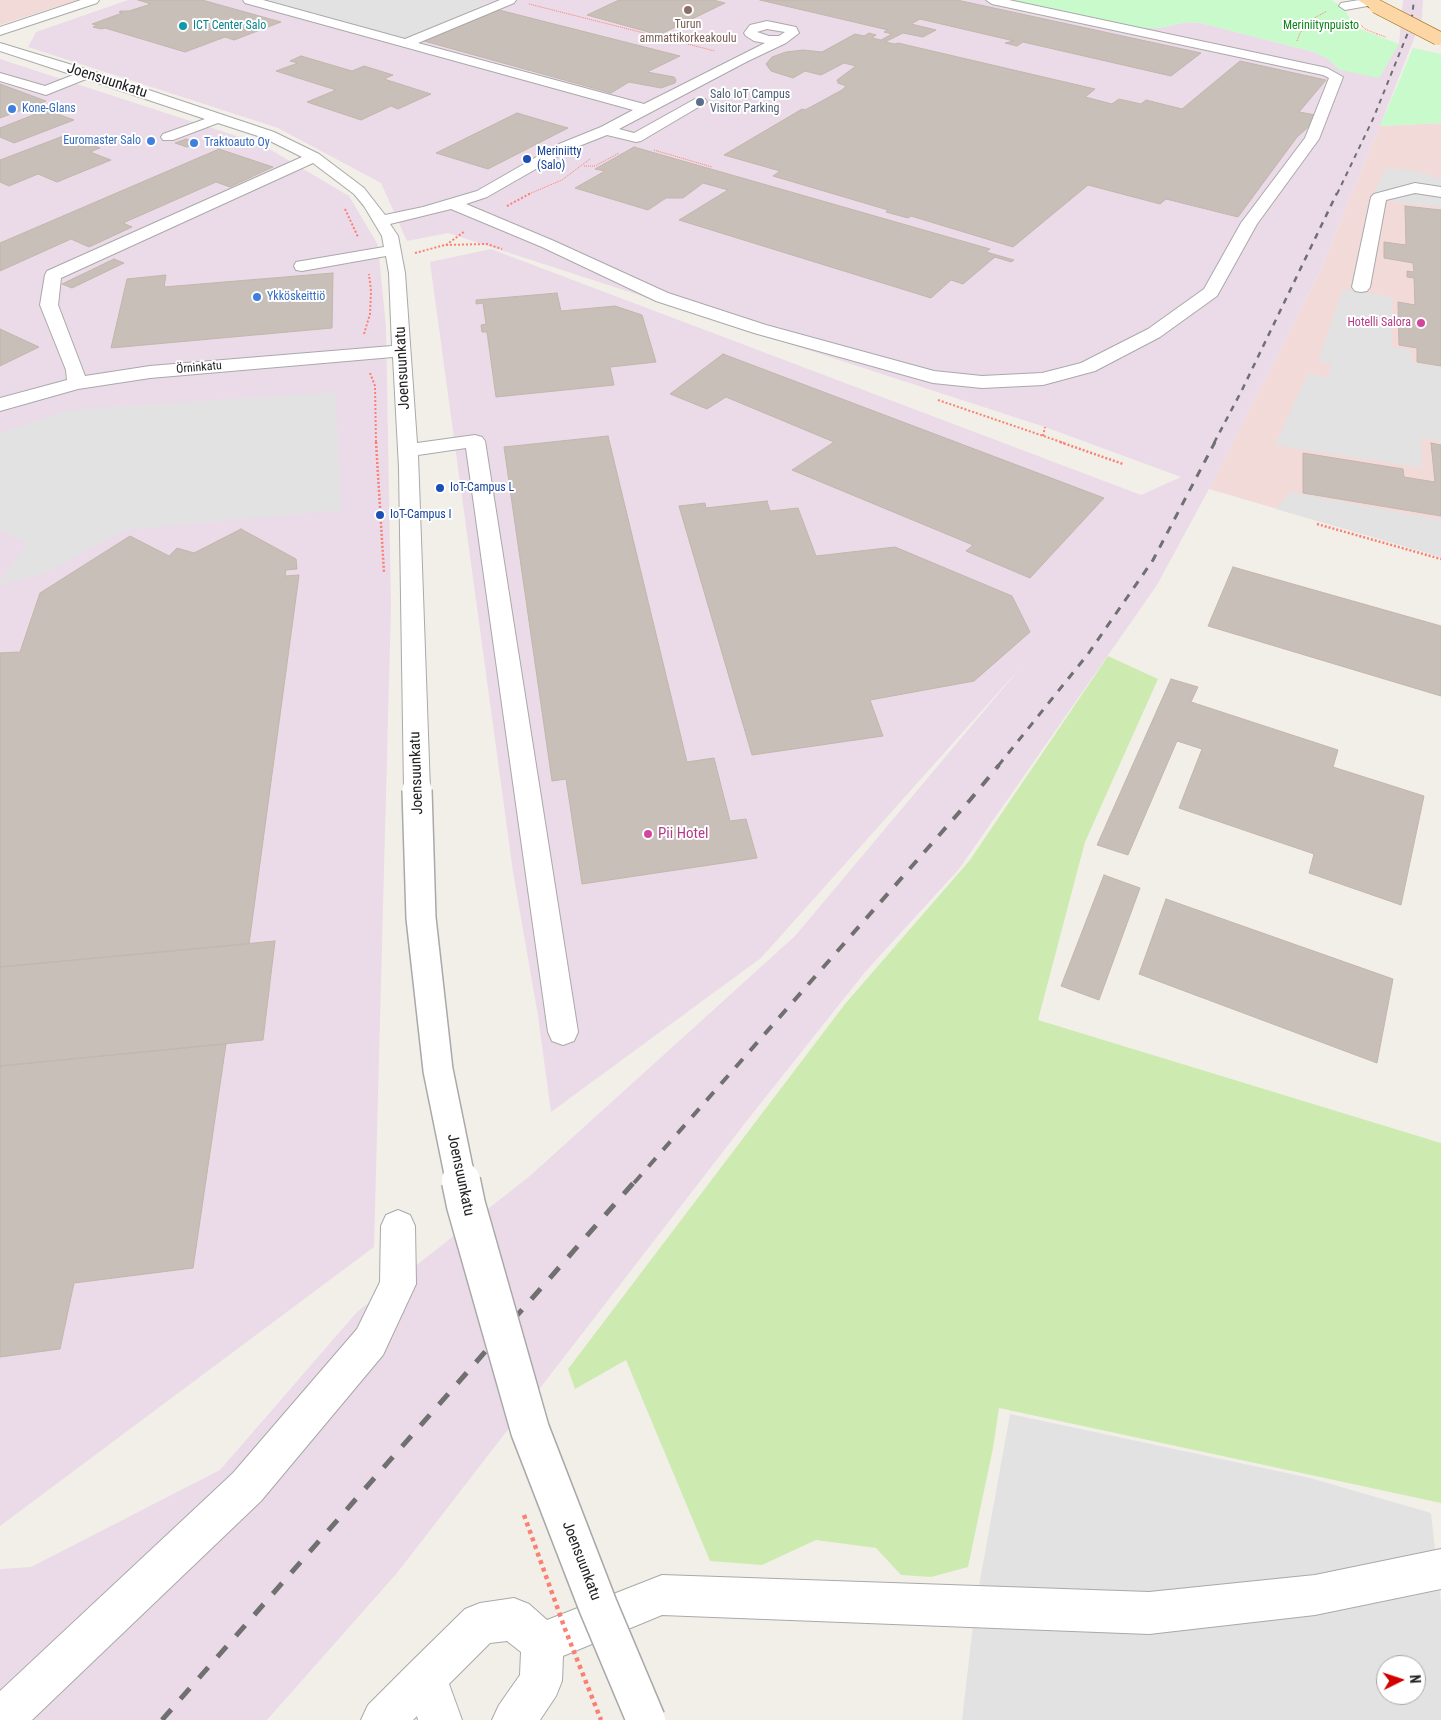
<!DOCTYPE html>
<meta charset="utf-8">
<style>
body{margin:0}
#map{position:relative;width:1441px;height:1720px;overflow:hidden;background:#f2efe9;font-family:"Roboto Condensed",sans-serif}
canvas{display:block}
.north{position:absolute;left:1376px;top:1655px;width:50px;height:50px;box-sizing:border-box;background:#fff;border:1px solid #a7a7a7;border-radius:50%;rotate:86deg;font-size:14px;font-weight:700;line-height:20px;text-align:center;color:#222}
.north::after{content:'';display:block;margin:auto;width:18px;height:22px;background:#d40000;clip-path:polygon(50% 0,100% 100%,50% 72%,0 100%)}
</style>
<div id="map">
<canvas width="1441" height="1720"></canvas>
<div class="north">N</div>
</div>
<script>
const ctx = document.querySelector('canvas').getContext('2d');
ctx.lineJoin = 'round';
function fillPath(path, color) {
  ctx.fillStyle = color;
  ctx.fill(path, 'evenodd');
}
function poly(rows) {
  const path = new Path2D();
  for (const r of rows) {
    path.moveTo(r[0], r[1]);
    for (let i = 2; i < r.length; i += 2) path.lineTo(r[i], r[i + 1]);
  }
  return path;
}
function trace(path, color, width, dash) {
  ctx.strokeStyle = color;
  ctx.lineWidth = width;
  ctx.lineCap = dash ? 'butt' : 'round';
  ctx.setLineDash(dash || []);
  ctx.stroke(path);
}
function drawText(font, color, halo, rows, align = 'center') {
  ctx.font = font + ' "Roboto Condensed",sans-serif';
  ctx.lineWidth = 4;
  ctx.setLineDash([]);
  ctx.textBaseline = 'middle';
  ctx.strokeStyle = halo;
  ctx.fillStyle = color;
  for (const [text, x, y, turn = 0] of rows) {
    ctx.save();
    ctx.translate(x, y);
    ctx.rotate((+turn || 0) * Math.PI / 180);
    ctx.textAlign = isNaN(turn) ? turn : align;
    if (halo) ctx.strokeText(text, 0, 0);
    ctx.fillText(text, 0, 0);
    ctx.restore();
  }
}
const commercial = poly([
 [0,0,78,0,0,25],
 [1441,123,1441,557,1209,489,1320,271,1380,126]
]);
const industrial = poly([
 [128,0,1010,0,1144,28,1158,28,1187,22,1201,23,1314,52,1328,59,1340,70,1399,44,1403,0,1423,0,1422,18,1380,126,1320,271,1216,476,1157,585,959,869,865,972,749,1118,397,1573,267,1720,0,1720,0,1569,31,1567,220,1470,357,1312,531,1175,795,936,1020,668,761,958,551,1112,538,1016,513,872,430,262,491,249,1141,495,1181,477,1045,427,448,233,407,241,381,183,278,128,28,47,36,32],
 [0,59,261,144,349,196,378,245,386,327,391,606,374,1247,0,1526]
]);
const grass = poly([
 [1108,656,1158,679,1085,842,1038,1020,1441,1143,1441,1503,999,1408,993,1448,968,1567,931,1577,901,1575,876,1548,816,1540,762,1565,710,1561,626,1360,575,1389,568,1369,845,1004,970,860]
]);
const park = poly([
 [1010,0,1331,0,1343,7,1355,27,1399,44,1379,78,1340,70,1328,59,1314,52,1201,23,1187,22,1158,28,1144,28],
 [1413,48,1441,54,1441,123,1380,126]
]);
const parking = poly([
 [261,0,475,0,492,4,406,40],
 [1385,168,1416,171,1441,179,1441,207,1372,199],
 [1343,289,1392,297,1392,347,1411,350,1412,363,1441,367,1441,441,1421,438,1422,468,1275,445,1308,373,1327,378,1332,364,1318,361],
 [335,392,342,510,125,530,46,573,0,585,0,582,27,543,0,530,0,433,70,410],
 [1290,492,1441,520,1441,557,1276,509],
 [1010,1414,1310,1478,1431,1513,1441,1604,1441,1720,962,1720,975,1608],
 [1386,1665,1416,1665,1416,1695,1386,1695]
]);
const building = poly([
 [138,0,202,0,281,22,234,40,225,37,185,52,105,28,101,29,93,27,97,25,92,24,122,13,119,12,120,11,129,11,151,4,138,0],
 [619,0,713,0,725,3,659,35,587,15,619,0],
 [760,0,957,0,1201,53,1171,76,1023,42,1017,46,1005,43,1014,41,920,19,911,24,936,30,923,37,903,33,885,42,895,44,898,43,1095,89,1085,97,1112,104,1119,99,1141,104,1146,100,1182,109,1240,61,1326,80,1299,112,1321,116,1297,137,1238,217,1166,199,1160,204,1088,185,1013,247,911,216,908,218,886,212,888,210,773,176,780,171,724,155,802,109,805,110,842,90,846,86,838,83,837,80,856,66,844,63,821,75,805,71,793,78,771,71,766,64,772,57,786,52,803,50,822,52,855,34,864,36,869,33,876,35,872,38,881,40,892,34,884,32,888,30,760,0],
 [499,10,680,56,647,72,674,77,676,80,675,83,661,88,629,82,611,93,424,41,499,10],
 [301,56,352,71,364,66,393,75,384,79,431,94,398,109,391,106,361,120,307,102,336,90,276,71,298,63,290,61,301,56],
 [0,84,46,101,0,118,0,84],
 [46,110,74,120,14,143,0,137,0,128,46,110],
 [517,113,568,128,488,169,436,153,517,113],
 [66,135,100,148,90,152,111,160,57,182,38,174,9,186,0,182,0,160,66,135],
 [186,139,198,143,187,147,175,143,186,139],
 [634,147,990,249,986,252,1014,260,1011,262,995,257,963,284,951,280,931,298,679,220,728,190,703,183,683,198,666,198,648,210,575,188,605,171,595,169,634,147],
 [219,149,273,167,230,187,216,182,123,223,132,227,89,247,71,239,0,271,0,243,219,149],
 [1405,206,1441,210,1441,366,1417,362,1417,348,1399,345,1398,302,1415,305,1414,278,1407,277,1407,271,1414,272,1413,263,1384,258,1384,242,1406,245,1405,206],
 [114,259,124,263,72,288,62,284,114,259],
 [333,273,332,328,111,348,127,279,166,275,164,287,333,273],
 [557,293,561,311,615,306,642,315,656,362,610,367,614,385,496,397,487,332,482,332,481,325,486,324,483,303,476,304,476,300,557,293],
 [0,329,39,347,0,366,0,329],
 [723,354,1104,498,1030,578,966,551,973,545,792,470,834,442,726,397,707,409,670,394,723,354],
 [608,436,687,762,714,758,730,821,746,819,757,858,582,884,566,779,552,781,504,447,608,436],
 [1431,443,1441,445,1441,516,1303,493,1303,453,1403,469,1404,477,1435,482,1431,443],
 [767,501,770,511,798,508,816,556,895,547,1012,596,1030,632,974,681,870,700,883,736,752,755,679,506,705,503,706,508,767,501],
 [241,529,296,559,297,569,286,570,285,576,299,575,249,944,0,967,0,653,20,652,40,593,130,536,169,556,177,548,194,553,241,529],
 [1233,567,1441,626,1441,696,1208,626,1233,567],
 [1171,679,1198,687,1191,702,1338,750,1333,767,1424,796,1401,905,1309,873,1314,854,1179,808,1202,749,1177,741,1128,855,1097,845,1171,679],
 [1104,875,1140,888,1099,1000,1061,986,1104,875],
 [1166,899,1393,979,1377,1063,1139,974,1166,899],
 [275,941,263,1040,0,1066,0,967,275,941],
 [226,1044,193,1268,74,1283,60,1349,0,1357,0,1066,226,1044]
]);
const pathFar2 = poly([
 [529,4,715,51],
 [1358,22,1365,29,1377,34],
 [1297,41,1300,33,1311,20,1327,11],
 [654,150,712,167],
 [584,166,595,166,619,153],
 [529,194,562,180,590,159]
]);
const pathFar1 = poly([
 [507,206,531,193],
 [345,209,358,237],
 [446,245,465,231],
 [415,253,445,245,487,244,502,249],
 [364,334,370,314,371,291,369,274],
 [370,373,375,386,376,443],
 [938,400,1064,443],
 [1043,436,1045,427]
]);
const path = poly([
 [376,442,384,573],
 [1060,442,1123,464],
 [1317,524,1441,559]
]);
const minor = poly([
 [81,0,99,0,97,3,0,35,0,27,81,0],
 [243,0,263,0,405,39,500,0,516,0,514,3,418,43,644,104,765,43,754,41,746,36,744,33,750,25,767,21,796,27,799,33,786,43,748,61,619,129,634,133,695,99,705,99,707,102,641,141,636,142,607,135,569,150,487,197,466,204,554,241,668,293,766,325,934,371,982,376,1042,373,1081,363,1148,329,1204,289,1241,223,1305,138,1329,78,1323,75,992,4,986,0,1009,0,1327,68,1343,77,1319,139,1257,224,1217,296,1160,337,1095,371,1043,385,982,388,933,383,754,333,656,301,542,247,451,209,390,224,398,236,405,273,417,443,475,435,482,437,485,441,578,1032,574,1041,563,1045,552,1041,548,1032,466,448,418,455,430,790,426,797,417,800,408,797,404,790,399,468,393,357,150,378,78,389,0,411,0,398,67,380,66,370,40,305,45,275,47,271,302,157,264,138,218,123,173,140,163,140,161,137,163,134,205,119,86,79,46,95,0,81,0,73,45,86,73,75,0,51,0,43,92,71,274,132,319,154,364,188,385,215,423,207,477,191,559,144,601,127,633,110,245,3,243,0],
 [767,29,785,32,779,36,769,36,757,32,767,29],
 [313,163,354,194,364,206,382,236,384,247,302,261,296,262,294,266,296,270,302,271,386,256,389,273,392,346,150,366,85,376,58,305,61,278,313,163],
 [1359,0,1374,0,1375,2,1373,5,1345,10,1339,6,1341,3,1359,0],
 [1415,183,1441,187,1441,197,1415,193,1386,200,1370,287,1367,291,1361,292,1355,291,1352,287,1371,197,1374,194,1415,183],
 [398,1210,410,1215,415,1226,416,1284,383,1355,261,1501,32,1720,0,1720,0,1691,233,1473,357,1329,380,1282,381,1226,386,1215,398,1210],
 [1441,1549,1441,1589,1315,1615,1149,1634,662,1615,563,1656,562,1681,556,1696,540,1720,492,1720,499,1705,520,1675,521,1652,507,1641,490,1643,449,1684,462,1720,418,1720,417,1716,413,1720,361,1720,368,1705,411,1662,465,1609,480,1603,514,1598,529,1604,547,1620,662,1575,1149,1592,1315,1575,1441,1549]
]);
const major = poly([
 [1358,0,1373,0,1382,6,1380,9,1372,9,1358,0]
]);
const railFar4 = poly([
 [1337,194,1373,119,1411,25,1414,0]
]);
const railFar3 = poly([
 [1214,443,1242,390,1337,193]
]);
const railFar2 = poly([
 [998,766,1088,654,1153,560,1215,442]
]);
const railFar1 = poly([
 [634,1183,970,800,999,765]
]);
const rail = poly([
 [162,1720,635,1181]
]);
const pathBridgeFar1 = poly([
 [1377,34,1386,37]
]);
const pathBridge = poly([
 [524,1515,565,1629,601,1720]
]);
const minorBridgeFar1 = poly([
 [417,790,421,918,438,1070,461,1183]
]);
const minorBridge = poly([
 [461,1181,466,1205,530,1430,598,1606,646,1720]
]);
const majorBridge = poly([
 [1376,6,1438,38]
]);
const markers = [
 [688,10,5,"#8d6e63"],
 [183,26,5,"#0f9aa8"],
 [700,102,5,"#5c6f8a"],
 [12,109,5,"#3f7fe0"],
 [151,141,5,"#3f7fe0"],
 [194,143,5,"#3f7fe0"],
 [527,159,5,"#1a4fb4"],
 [257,297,5,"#3f7fe0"],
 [1421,323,5,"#d1479c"],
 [440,488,5,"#1a4fb4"],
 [380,515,5,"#1a4fb4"],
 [648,834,5,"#d1479c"]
];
const farEducationnames = [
 ["Turun",688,25],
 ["ammattikorkeakoulu",688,39]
];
const farCulturenames = [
 ["ICT Center Salo",193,26]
];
const farParknames = [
 ["Meriniitynpuisto",1321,26]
];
const farServicenames = [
 ["Salo IoT Campus",710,95],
 ["Visitor Parking",710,109]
];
const farShopnames = [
 ["Kone-Glans",22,109],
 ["Euromaster Salo",141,141,"right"],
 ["Traktoauto Oy",204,143],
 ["Ykköskeittiö",267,297]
];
const farTransitnames = [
 ["Meriniitty",537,152],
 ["(Salo)",537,166],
 ["IoT-Campus L",450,488],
 ["IoT-Campus I",390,515]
];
const farHotelnames = [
 ["Hotelli Salora",1411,323]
];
const farStreetnames = [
 ["Örninkatu",199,368,-5]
];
const streetNames = [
 ["Joensuunkatu",107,81,18],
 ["Joensuunkatu",403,368,-93],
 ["Joensuunkatu",417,773,-92],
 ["Joensuunkatu",460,1175,78],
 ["Joensuunkatu",581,1561,69]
];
const hotelNames = [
 ["Pii Hotel",658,834]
];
fillPath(commercial, '#f2dad9');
fillPath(industrial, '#ebdbe8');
fillPath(grass, '#cdebb0');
fillPath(park, '#c8facc');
fillPath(parking, '#e2e2e2');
fillPath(building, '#c7bfb8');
trace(building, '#c4b6ab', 1);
trace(minor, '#a9a9a9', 2);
trace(major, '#a06b00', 2);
trace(pathFar2, '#fa8072', 1, [1, 1]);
trace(pathFar1, '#fa8072', 2, [2, 2]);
trace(path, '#fa8072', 2.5, [2, 2]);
fillPath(minor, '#fff');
fillPath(major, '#fcd6a4');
trace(railFar4, '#707070', 2, [5, 5]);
trace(railFar3, '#707070', 2.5, [6, 6]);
trace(railFar2, '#707070', 3, [8, 8]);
trace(railFar1, '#707070', 4, [11, 11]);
trace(rail, '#707070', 5, [14, 14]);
trace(minorBridgeFar1, '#a9a9a9', 32, []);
trace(minorBridge, '#a9a9a9', 41, []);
trace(majorBridge, '#a06b00', 15, []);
trace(pathBridgeFar1, '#fa8072', 1, [1, 1]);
trace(pathBridge, '#fa8072', 4.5, [4, 4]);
trace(minorBridgeFar1, '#fff', 29);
trace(minorBridge, '#fff', 38);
trace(majorBridge, '#fcd6a4', 14);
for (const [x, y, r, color] of markers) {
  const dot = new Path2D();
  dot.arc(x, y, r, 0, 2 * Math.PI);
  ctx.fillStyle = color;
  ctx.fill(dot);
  trace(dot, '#fff', 2);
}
drawText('12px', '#785e54', '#fff', farEducationnames);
drawText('12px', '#0d838f', '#fff', farCulturenames, 'left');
drawText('12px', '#0c8416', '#fff', farParknames);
drawText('12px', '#4e5e75', '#fff', farServicenames, 'left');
drawText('12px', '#366cbe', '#fff', farShopnames, 'left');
drawText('12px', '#164399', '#fff', farTransitnames, 'left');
drawText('12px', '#b23c85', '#fff', farHotelnames, 'right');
drawText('12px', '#222', '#fff', farStreetnames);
drawText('15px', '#222', '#fff', streetNames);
drawText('15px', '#b23c85', '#fff', hotelNames, 'left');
</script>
